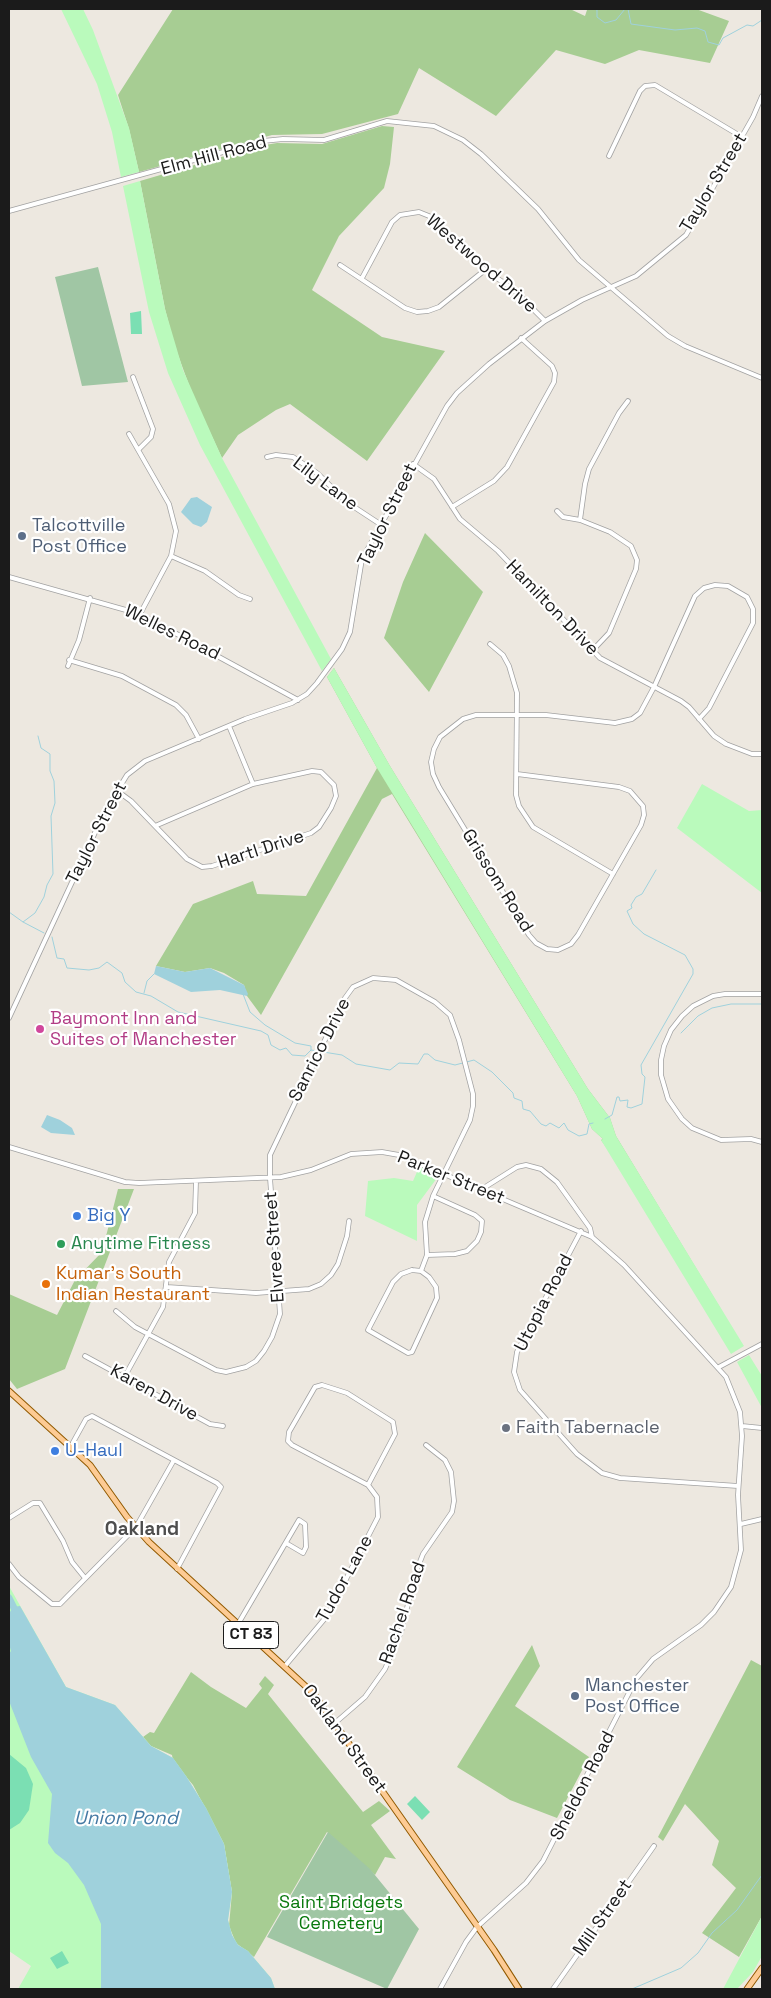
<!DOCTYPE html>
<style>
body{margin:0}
#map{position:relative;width:771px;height:1998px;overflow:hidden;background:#ede8e0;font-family:"Space Grotesk",sans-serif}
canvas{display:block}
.frame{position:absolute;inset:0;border:10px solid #1b1b1b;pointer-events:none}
</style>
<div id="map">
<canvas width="771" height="1998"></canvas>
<div class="frame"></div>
</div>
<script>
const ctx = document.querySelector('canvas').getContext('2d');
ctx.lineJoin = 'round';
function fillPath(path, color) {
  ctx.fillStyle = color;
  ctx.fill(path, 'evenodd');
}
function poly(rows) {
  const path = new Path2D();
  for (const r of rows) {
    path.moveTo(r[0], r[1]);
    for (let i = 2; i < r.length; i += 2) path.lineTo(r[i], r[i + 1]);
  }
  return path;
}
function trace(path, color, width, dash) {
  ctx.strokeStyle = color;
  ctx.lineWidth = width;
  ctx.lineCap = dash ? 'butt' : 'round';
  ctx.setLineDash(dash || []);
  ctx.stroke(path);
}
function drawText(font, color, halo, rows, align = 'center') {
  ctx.font = font + ' "Space Grotesk",sans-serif';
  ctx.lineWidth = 4.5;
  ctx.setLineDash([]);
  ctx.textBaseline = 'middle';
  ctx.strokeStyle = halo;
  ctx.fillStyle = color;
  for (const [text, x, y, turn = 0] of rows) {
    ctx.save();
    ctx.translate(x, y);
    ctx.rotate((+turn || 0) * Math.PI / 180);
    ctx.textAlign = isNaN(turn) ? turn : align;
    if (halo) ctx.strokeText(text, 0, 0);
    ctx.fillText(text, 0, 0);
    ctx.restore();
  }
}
const forest = poly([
 [173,9,570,9,585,16,587,10,584,9,696,9,729,21,710,63,639,50,605,64,556,50,496,116,419,68,398,114,322,134,272,135,139,172,129,129,118,95],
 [382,126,394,127,390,164,384,188,339,236,312,290,382,337,445,351,367,461,290,404,276,410,238,435,222,458,193,396,174,344,165,309,140,181,259,146,277,143,322,144],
 [425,533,483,592,429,692,384,638,403,582],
 [334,668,390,766,588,1089,610,1118,616,1136,722,1311,601,1140,603,1139,592,1129,577,1096,392,794,382,799,261,1015,247,996,244,985,224,973,210,968,185,972,156,966,193,904,253,881,257,894,306,896,377,768,327,677],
 [118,1189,134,1189,65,1369,17,1389,9,1379,9,1294,57,1315,75,1280,102,1252],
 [532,1645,540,1666,515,1706,589,1757,557,1818,510,1800,457,1767],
 [751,1660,762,1666,762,1916,739,1957,702,1933,736,1888,712,1865,719,1841,685,1804,663,1841,658,1837],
 [191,1672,211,1687,246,1708,262,1688,259,1684,265,1676,274,1685,268,1694,363,1812,379,1801,390,1811,371,1825,396,1859,385,1857,375,1875,327,1832,254,1957,236,1943,229,1926,232,1892,224,1844,193,1785,173,1761,172,1755,151,1746,143,1737,150,1732,154,1733]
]);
const cemetery = poly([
 [98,267,128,382,82,386,55,277],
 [328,1832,370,1869,419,1929,387,1989,267,1937]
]);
const park = poly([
 [61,9,83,9,93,30,129,128,139,172,121,177,112,132,97,84],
 [140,181,165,309,183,370,222,458,331,659,322,671,200,445,168,373,149,312,123,186],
 [334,668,390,766,588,1089,610,1118,616,1136,744,1346,731,1354,601,1140,603,1139,592,1129,577,1096,377,768,327,677],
 [702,784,749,811,762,810,762,893,677,828],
 [420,1165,440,1174,417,1205,417,1241,365,1216,368,1181,394,1178,413,1181],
 [749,1355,762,1376,762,1408,737,1362],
 [9,1586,66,1687,115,1705,151,1746,173,1758,186,1776,206,1808,224,1844,232,1892,228,1920,232,1935,238,1945,248,1951,271,1978,275,1989,18,1989,31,1966,9,1951],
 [762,1916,762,1956,753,1972,737,1989,723,1989]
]);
const pitch = poly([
 [141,311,142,334,131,334,130,313],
 [9,1754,26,1768,33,1784,29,1810,20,1823,9,1830],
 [415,1796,430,1812,422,1820,407,1804],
 [62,1951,69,1963,57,1969,50,1958]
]);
const water = poly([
 [197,497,212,507,207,522,201,527,193,524,181,512,191,498],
 [156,966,185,972,210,968,244,985,248,994,247,996,220,990,191,992,154,974],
 [47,1115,60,1120,72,1128,75,1135,51,1133,41,1127],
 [20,1606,66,1687,115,1705,151,1746,173,1758,186,1776,206,1808,224,1844,232,1892,228,1920,232,1935,238,1945,248,1951,271,1978,275,1989,101,1989,101,1924,84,1885,68,1863,55,1853,48,1843,52,1794,31,1757,9,1701,9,1654,11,1651,9,1644,10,1612,13,1607]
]);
const stream = poly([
 [594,9,597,10,597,17,605,23,616,20,625,9],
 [628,9,631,24,675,30,697,28,705,31,708,42,719,45,723,38,747,25,753,26,762,20],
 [9,912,23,922,35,913,44,897,47,885,53,874,51,816,55,803,54,781,50,771,50,754,41,748,38,736],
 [23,922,44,933],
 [52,937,57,958,64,959,67,968,89,970,99,968,107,962,122,973,125,982,136,992,151,996,178,1012,261,1031,268,1035,271,1045,280,1050,286,1048,292,1055,305,1056,311,1050,342,1055,356,1064,390,1070,399,1063,418,1064,424,1054,428,1054,435,1060,455,1065,474,1060,492,1072,513,1093,514,1098,522,1101,523,1109,530,1111,541,1124,546,1126,550,1123,559,1128,564,1123,568,1130,579,1136,587,1134,589,1124,593,1123],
 [144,993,147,981,154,974],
 [243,994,250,1012,265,1025,295,1043,311,1046,311,1050],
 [681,1033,698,1016,712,1008,731,1004,762,1004],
 [605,1119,612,1115,617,1097,619,1097,620,1101,628,1100,627,1107,631,1108,642,1104,645,1077,642,1074,641,1065,693,974,693,969,685,955,644,934,633,924,627,911,632,908,631,905,636,897,642,894,656,870],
 [632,1989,681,1968,698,1953,712,1933,737,1910,762,1875]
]);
const river = poly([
 [9,1598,18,1616]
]);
const minor = poly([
 [609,156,640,91,645,86,655,85,742,137],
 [9,211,263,141,283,139,324,140,387,121,434,126,463,140,481,154,538,209,579,260,668,336,685,346,762,378],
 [340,265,405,308,417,312,428,311,439,307,485,270],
 [362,278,392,222,400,215,419,212,429,216,485,270,513,289,545,321],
 [133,377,153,429,151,437,139,449],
 [129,434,169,504,176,531,171,556,140,614],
 [267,457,276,455,293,457,317,473,348,503,380,524],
 [413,464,434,479,460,519,498,551,600,658,681,701,689,707,714,736,726,744,752,754,762,754],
 [452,507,494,481,507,467,554,382,555,373,552,366,521,338],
 [557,511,563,517,580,520,610,532,631,546,637,560,636,569,609,633,592,651],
 [580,520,585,484,589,469,619,413,628,401],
 [171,556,205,571,239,595,250,599],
 [9,577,140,614,298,700],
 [490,644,503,655,509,666,517,693,516,795,519,806,533,827,613,874],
 [69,660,122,676,176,705,186,715,199,739],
 [68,666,79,640,90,598],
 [229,726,253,784],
 [517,774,619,787,630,791,643,806,644,815,641,825,578,935,571,944,558,950,547,949,536,943,529,935,439,787,433,774,431,762,434,749,440,737,463,719,476,715,546,715,615,723,632,719,640,713,654,687,695,596,704,588,715,585,728,586,747,597,753,609,753,623,709,708,699,719],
 [116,790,131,801,155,826,187,859,202,867,212,866,311,833,319,827,331,808,336,796,334,785,321,772,312,771,253,784,155,826],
 [762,994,725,994,713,996,693,1006,682,1016,671,1030,664,1046,661,1060,661,1075,668,1099,682,1119,692,1128,721,1140,751,1139,762,1142],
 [9,1018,105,811,127,775,145,761,245,719,292,703,307,694,317,683,342,649,350,632,362,559,447,406,457,393,489,364,545,321,582,300,636,276,686,235,753,117,762,96],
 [9,1147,125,1182,139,1183,281,1177,311,1170,351,1154,382,1152,399,1155,592,1237,624,1265,726,1377,740,1412,742,1436,738,1495,741,1550,731,1587,714,1612,701,1625,653,1659,636,1679,543,1861,526,1883,477,1927,466,1942,440,1989],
 [482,1189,517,1167,526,1165,541,1169,557,1182,590,1228,592,1237],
 [581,1231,517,1352,514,1372,520,1390,577,1454,602,1473,620,1478,738,1486],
 [412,1270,421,1271,429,1277,436,1287,437,1298,412,1352,408,1353,368,1330,393,1282,401,1274,412,1270],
 [421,1271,427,1255],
 [167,1287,256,1293,309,1289,321,1284,331,1275,338,1264,347,1236,349,1221],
 [116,1311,135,1327,216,1370,226,1372,246,1367,256,1361,264,1351,272,1337,280,1314,270,1178,270,1155,345,998,353,987,373,978,396,980,435,1002,450,1015,459,1040,473,1094,473,1106,470,1120,433,1196,425,1222,427,1255,455,1254,467,1251,477,1241,481,1232,482,1221,475,1215,433,1196],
 [85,1356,210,1424,223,1426],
 [719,1367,762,1344],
 [125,1376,163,1307,169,1262,195,1213,196,1181],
 [742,1426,762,1428],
 [71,1446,86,1419,92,1416,217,1483,221,1487,177,1569],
 [9,1518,33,1503,40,1503,63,1541,72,1562,85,1578],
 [741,1524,762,1519],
 [9,1564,19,1577,52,1604,60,1604,136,1527,174,1460],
 [238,1624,299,1520,305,1524,306,1547,303,1553,286,1543],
 [285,1666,327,1616,378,1517,377,1497,368,1485,395,1434,393,1422,347,1393,322,1385,315,1387,289,1432,288,1441,292,1445,368,1485],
 [335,1723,365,1697,385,1669,401,1632,416,1572,423,1554,452,1512,454,1501,451,1472,445,1460,426,1445],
 [553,1989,654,1846]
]);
const major = poly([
 [9,1391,90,1465,127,1517,149,1542,314,1694,494,1950,519,1989],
 [747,1989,762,1968]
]);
const markers = [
 [22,536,5,"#5c6f8a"],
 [40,1029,5,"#d1479c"],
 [77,1216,5,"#3f7fe0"],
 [61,1244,5,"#2e9e5b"],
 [46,1284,5,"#e8710a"],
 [506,1428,5,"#6b7280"],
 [55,1451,5,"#3f7fe0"],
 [575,1696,5,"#5c6f8a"]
];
const shields = [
 [251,1635,55]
];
const shieldNames = [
 ["CT 83",251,1635]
];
const streetNames = [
 ["Elm Hill Road",214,156,-15],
 ["Taylor Street",714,183,-59],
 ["Westwood Drive",481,264,41],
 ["Lily Lane",325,484,37],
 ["Taylor Street",388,515,-64],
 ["Hamilton Drive",552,608,46],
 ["Welles Road",172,633,26],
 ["Taylor Street",97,833,-63],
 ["Hartl Drive",261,850,-18],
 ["Grissom Road",497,881,58],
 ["Sanrico Drive",320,1050,-63],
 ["Parker Street",451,1178,22],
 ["Elvree Street",275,1247,-94],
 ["Utopia Road",544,1303,-63],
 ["Karen Drive",154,1393,29],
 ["Tudor Lane",345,1579,-61],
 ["Rachel Road",403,1613,-71],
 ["Oakland Street",344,1739,54],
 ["Sheldon Road",583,1786,-63],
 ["Mill Street",603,1918,-55]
];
const serviceNames = [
 ["Talcottville",32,526],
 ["Post Office",32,547],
 ["Manchester",585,1686],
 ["Post Office",585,1707]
];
const hotelNames = [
 ["Baymont Inn and",50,1019],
 ["Suites of Manchester",50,1040]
];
const shopNames = [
 ["Big Y",87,1216],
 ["U-Haul",65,1451]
];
const leisureNames = [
 ["Anytime Fitness",71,1244]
];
const foodNames = [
 ["Kumar's South",56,1274],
 ["Indian Restaurant",56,1295]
];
const worshipNames = [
 ["Faith Tabernacle",516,1428]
];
const parkNames = [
 ["Saint Bridgets",341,1903],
 ["Cemetery",341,1924]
];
const neighbourhoodNames = [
 ["Oakland",142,1530]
];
const waterNames = [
 ["Union Pond",126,1819]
];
fillPath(forest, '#a7cd93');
fillPath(cemetery, '#a0c6a4');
fillPath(park, '#bafabc');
fillPath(pitch, '#7bdfb3');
fillPath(water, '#9fd1dc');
trace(stream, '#9fd1dc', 1);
trace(river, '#9fd1dc', 7);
trace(minor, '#a2a2a2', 5.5);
trace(major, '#925a00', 7);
trace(minor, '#fff', 4);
trace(major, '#fdcb94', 5);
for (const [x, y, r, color] of markers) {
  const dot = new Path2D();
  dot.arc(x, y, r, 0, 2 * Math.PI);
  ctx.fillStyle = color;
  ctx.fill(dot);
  trace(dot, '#fff', 2);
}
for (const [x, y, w] of shields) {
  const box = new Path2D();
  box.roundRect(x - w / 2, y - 13.5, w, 27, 4);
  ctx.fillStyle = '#fff';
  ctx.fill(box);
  trace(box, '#1b1b1b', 1);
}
drawText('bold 16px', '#1b1b1b', null, shieldNames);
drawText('18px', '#1b1b1b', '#fff', streetNames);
drawText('18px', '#4e5e75', '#fff', serviceNames, 'left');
drawText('18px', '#b23c85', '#fff', hotelNames, 'left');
drawText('18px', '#366cbe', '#fff', shopNames, 'left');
drawText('18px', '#27864d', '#fff', leisureNames, 'left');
drawText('18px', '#c56008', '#fff', foodNames, 'left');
drawText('18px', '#5b616d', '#fff', worshipNames, 'left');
drawText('18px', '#09790d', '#fff', parkNames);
drawText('bold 19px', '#4e4e4e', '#fff', neighbourhoodNames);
drawText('italic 19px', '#4479a3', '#fff', waterNames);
</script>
